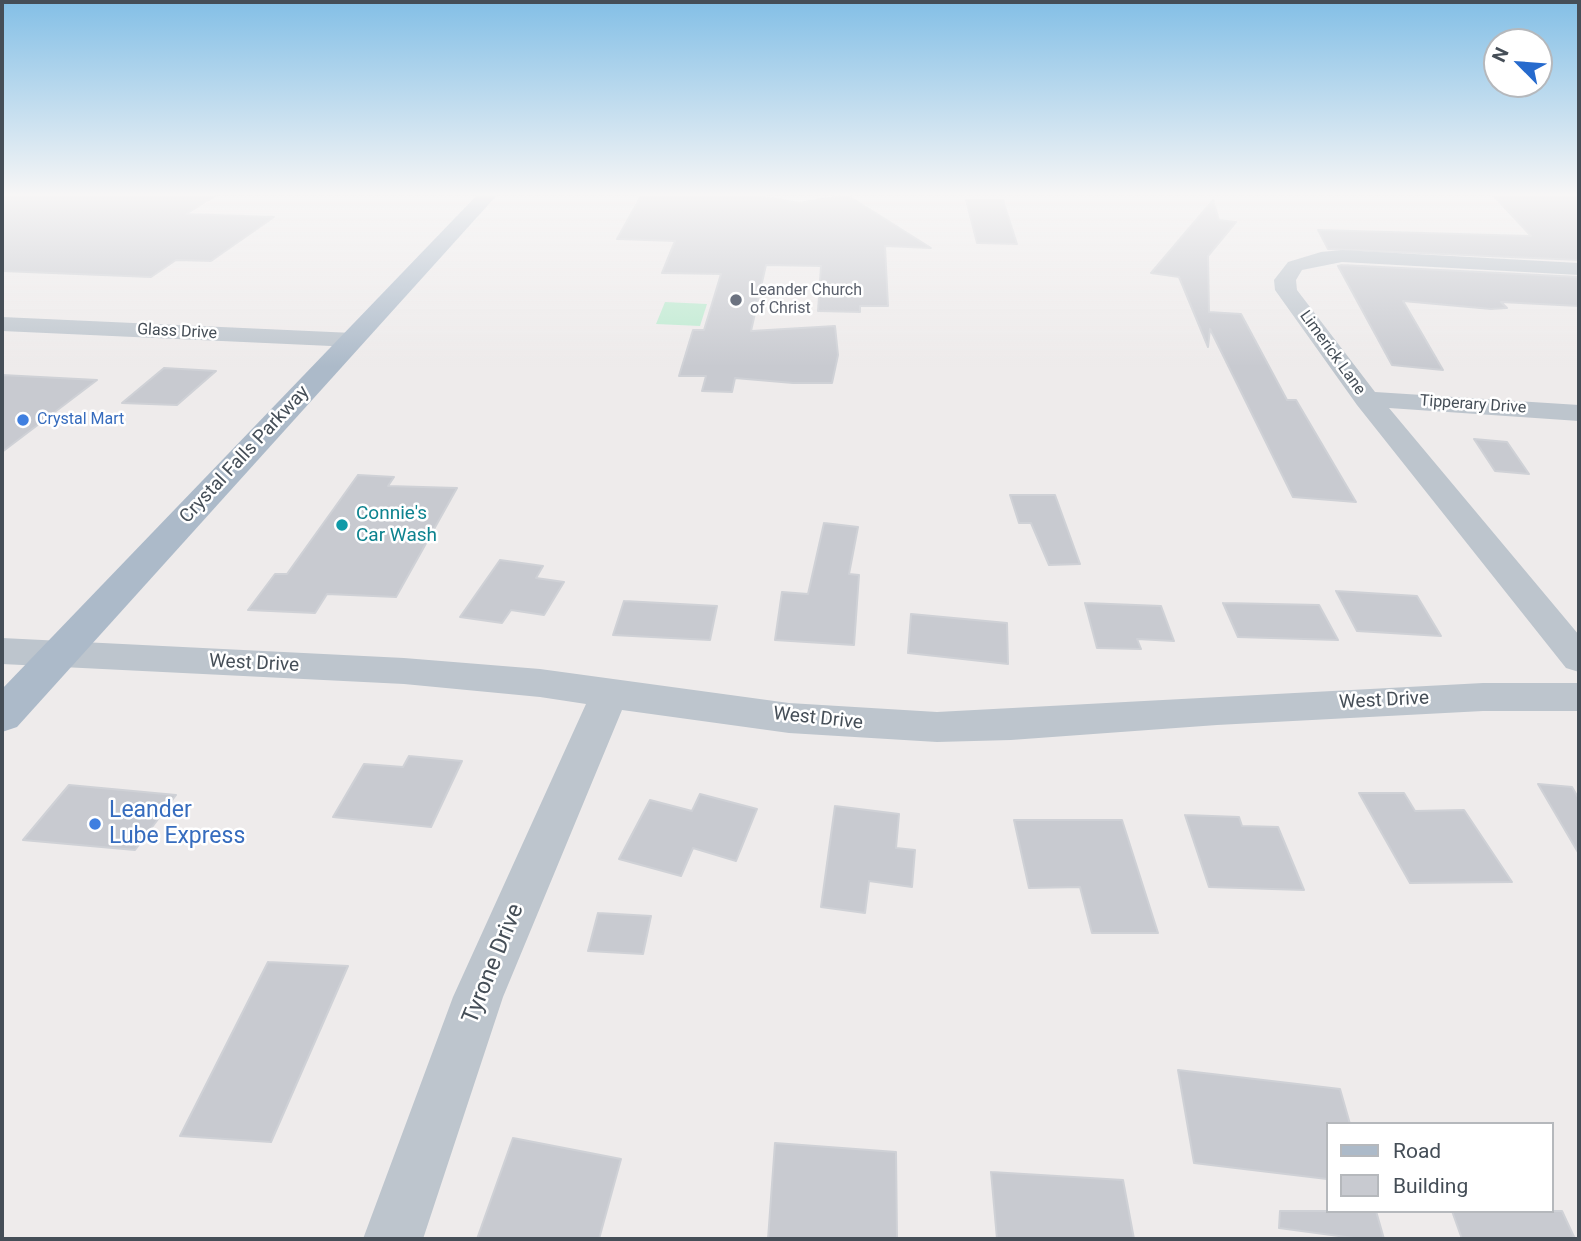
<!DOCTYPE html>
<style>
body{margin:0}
#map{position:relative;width:1581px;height:1241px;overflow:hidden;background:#eeebeb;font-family:Roboto,sans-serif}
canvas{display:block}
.frame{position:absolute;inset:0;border:4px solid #454e57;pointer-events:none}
.legend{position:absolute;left:1326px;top:1122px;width:228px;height:91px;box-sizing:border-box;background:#fff;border:2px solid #b5b8bc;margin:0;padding:9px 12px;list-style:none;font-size:21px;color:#454e57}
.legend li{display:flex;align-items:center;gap:14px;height:35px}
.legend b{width:35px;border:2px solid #b5b8bc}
.north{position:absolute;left:1483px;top:28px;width:70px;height:70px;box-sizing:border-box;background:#fff;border:2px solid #b5b8bc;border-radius:50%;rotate:295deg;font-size:19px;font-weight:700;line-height:28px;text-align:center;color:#454e57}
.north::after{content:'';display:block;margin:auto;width:24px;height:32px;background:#266acd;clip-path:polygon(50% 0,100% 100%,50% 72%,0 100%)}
</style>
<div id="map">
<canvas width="1581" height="1241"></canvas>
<div class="frame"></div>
<ul class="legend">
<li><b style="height:9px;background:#acbac9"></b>Road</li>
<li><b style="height:19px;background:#c8cad0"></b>Building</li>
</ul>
<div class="north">N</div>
</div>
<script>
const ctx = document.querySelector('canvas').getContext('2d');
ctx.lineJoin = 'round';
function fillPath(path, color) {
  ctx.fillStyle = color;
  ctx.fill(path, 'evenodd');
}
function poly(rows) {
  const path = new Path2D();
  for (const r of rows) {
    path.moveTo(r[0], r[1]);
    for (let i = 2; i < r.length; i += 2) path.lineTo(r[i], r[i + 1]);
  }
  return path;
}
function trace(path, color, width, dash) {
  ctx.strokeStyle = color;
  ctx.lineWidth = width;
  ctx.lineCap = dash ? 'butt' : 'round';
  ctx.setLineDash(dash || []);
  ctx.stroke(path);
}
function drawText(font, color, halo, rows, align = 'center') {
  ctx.font = font + ' Roboto,sans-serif';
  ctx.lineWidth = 5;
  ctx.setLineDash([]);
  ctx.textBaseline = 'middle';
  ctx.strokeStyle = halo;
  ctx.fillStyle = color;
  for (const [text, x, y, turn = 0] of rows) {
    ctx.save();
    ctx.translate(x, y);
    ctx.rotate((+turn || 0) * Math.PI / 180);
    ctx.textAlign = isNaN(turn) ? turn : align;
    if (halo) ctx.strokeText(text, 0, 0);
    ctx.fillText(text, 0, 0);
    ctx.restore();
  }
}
const green = poly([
 [665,302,707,304,700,326,656,324]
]);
const building = poly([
 [2,194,215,196,186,214,274,217,211,261,176,260,151,277,2,271,2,194],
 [642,194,748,194,799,203,847,195,931,248,885,246,888,306,860,306,860,312,818,311,821,266,766,265,751,331,835,326,838,355,832,383,793,383,735,378,732,392,702,391,706,376,679,376,693,330,704,330,721,274,662,273,675,241,617,239,642,194],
 [1492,194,1579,194,1579,260,1328,249,1318,230,1531,236,1492,194],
 [966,200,1003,200,1017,244,977,243,966,200],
 [1213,200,1219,220,1236,222,1208,256,1209,312,1241,314,1287,400,1296,400,1356,502,1293,497,1210,329,1208,347,1179,277,1151,273,1213,200],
 [1342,265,1579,277,1579,306,1501,302,1507,308,1491,309,1403,301,1443,370,1392,365,1338,266,1342,265],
 [164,368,216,371,177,405,122,403,164,368],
 [2,375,97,380,2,452,2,375],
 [1474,439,1507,442,1529,474,1495,471,1474,439],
 [358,475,394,477,388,486,457,488,396,597,327,594,315,613,248,610,275,574,287,574,358,475],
 [1010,495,1055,495,1080,564,1049,565,1031,523,1019,523,1010,495],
 [824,523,858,527,849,574,859,575,854,645,775,640,782,592,808,594,824,523],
 [500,560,543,566,536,578,564,582,544,615,511,610,502,623,460,617,500,560],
 [1336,591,1417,596,1441,636,1357,631,1336,591],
 [624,601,717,606,710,640,613,635,624,601],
 [1085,603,1161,606,1174,641,1137,639,1141,649,1097,648,1085,603],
 [1223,603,1319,605,1338,640,1238,637,1223,603],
 [911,614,1007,623,1008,664,908,653,911,614],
 [409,756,462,761,431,827,333,817,364,764,403,767,409,756],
 [1538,784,1572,787,1579,799,1579,854,1538,784],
 [69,785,176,795,135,850,23,840,69,785],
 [1359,793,1404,793,1415,811,1464,810,1512,882,1410,883,1359,793],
 [700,794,757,809,736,861,693,848,681,876,619,859,650,800,692,811,700,794],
 [835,806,899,814,896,848,915,850,912,887,869,881,865,913,821,907,835,806],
 [1185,815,1239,817,1242,826,1278,827,1304,890,1209,887,1185,815],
 [1014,820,1122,820,1158,933,1092,933,1080,887,1029,888,1014,820],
 [598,913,651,916,643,954,588,951,598,913],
 [268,962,348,966,271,1142,180,1136,268,962],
 [1178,1070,1340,1089,1350,1124,1327,1124,1327,1179,1194,1163,1178,1070],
 [513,1138,621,1159,599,1239,477,1239,513,1138],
 [775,1143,896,1152,897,1239,768,1239,775,1143],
 [991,1172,1123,1180,1134,1239,997,1239,991,1172],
 [1280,1211,1376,1211,1384,1239,1361,1239,1279,1228,1280,1211],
 [1452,1211,1562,1211,1575,1239,1462,1239,1452,1211]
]);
const minor = poly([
 [1342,250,1579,263,1579,275,1342,262,1302,270,1296,280,1297,290,1375,392,1579,405,1579,421,1389,408,1579,635,1579,672,1566,668,1357,405,1275,290,1274,280,1288,262,1321,252,1342,250],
 [2,317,353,333,361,335,365,340,361,345,353,347,2,331,2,317],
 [2,638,404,658,540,669,789,703,937,712,1483,683,1579,683,1579,711,1483,711,1217,725,1011,740,937,742,789,733,622,710,503,997,423,1239,363,1239,453,997,586,704,540,697,404,684,2,664,2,638]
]);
const major = poly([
 [478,194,498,194,17,727,2,732,2,689,478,194]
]);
const markers = [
 [736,300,7,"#6b7280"],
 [23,420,7,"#3f7fe0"],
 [342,525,7,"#0f9aa8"],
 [95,824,7,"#3f7fe0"]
];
const farWorshipnames = [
 ["Leander Church",750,291],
 ["of Christ",750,309]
];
const farStreetnames = [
 ["Glass Drive",177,332,3],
 ["Limerick Lane",1332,353,54],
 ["Tipperary Drive",1473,405,4]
];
const farShopnames = [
 ["Crystal Mart",37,420]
];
const streetNames = [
 ["Crystal Falls Parkway",245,455,-47],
 ["West Drive",254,664,3],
 ["West Drive",1384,701,-3],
 ["West Drive",818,719,6]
];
const cultureNames = [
 ["Connie's",356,514],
 ["Car Wash",356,536]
];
const nearShopnames = [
 ["Leander",109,811],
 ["Lube Express",109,837]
];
const nearStreetnames = [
 ["Tyrone Drive",494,964,-68]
];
fillPath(green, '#bbeacf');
fillPath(building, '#c8cad0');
trace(building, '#cfd1d6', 2);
fillPath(minor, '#bdc5cd');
fillPath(major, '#acbac9');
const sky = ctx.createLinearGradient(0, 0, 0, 367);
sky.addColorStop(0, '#83bfe6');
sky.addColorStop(0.53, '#f7f6f6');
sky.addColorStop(1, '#f7f6f600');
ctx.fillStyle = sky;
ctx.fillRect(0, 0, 1581, 367);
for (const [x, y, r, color] of markers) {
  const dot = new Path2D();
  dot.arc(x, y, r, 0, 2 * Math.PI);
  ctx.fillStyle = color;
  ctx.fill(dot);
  trace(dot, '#fff', 2.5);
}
drawText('16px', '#5b616d', '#fff', farWorshipnames, 'left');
drawText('16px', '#454e57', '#fff', farStreetnames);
drawText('16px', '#366cbe', '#fff', farShopnames, 'left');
drawText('19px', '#454e57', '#fff', streetNames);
drawText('19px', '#0d838f', '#fff', cultureNames, 'left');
drawText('23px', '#366cbe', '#fff', nearShopnames, 'left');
drawText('23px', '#454e57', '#fff', nearStreetnames);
</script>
